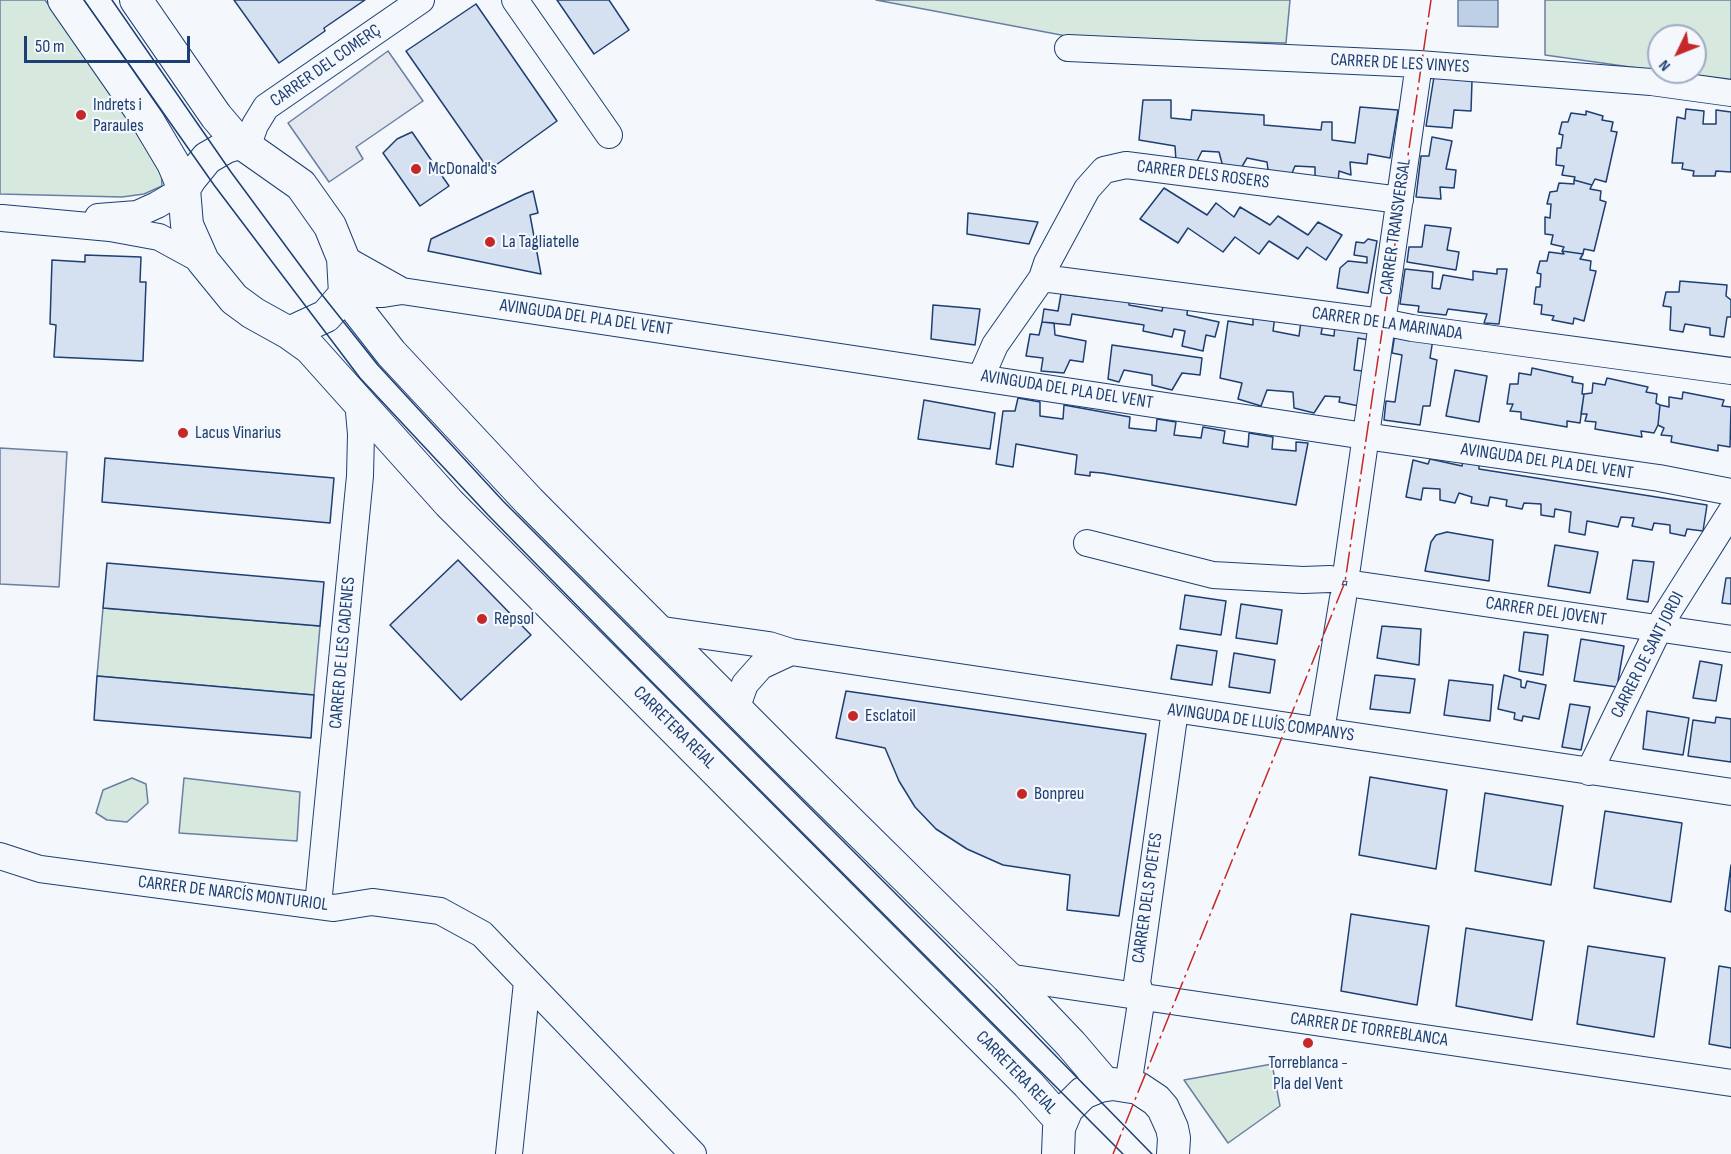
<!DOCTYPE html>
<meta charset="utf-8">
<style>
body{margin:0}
#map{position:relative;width:1731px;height:1154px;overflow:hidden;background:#f4f7fb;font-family:"Sofia Sans Condensed",sans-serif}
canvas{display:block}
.north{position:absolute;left:1647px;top:24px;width:60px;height:60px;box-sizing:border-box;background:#f4f7fb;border:2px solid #9eadc5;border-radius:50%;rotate:227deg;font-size:16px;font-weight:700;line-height:24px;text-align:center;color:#1d3f73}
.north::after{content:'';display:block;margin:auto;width:21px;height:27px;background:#c62828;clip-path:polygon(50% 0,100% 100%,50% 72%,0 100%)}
.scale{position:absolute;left:24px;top:36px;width:166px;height:27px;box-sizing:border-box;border:3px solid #1d3f73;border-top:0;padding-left:8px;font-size:18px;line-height:21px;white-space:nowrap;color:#1d3f73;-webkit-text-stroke:4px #f4f7fb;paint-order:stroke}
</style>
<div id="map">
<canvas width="1731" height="1154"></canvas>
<div class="north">N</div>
<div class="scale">50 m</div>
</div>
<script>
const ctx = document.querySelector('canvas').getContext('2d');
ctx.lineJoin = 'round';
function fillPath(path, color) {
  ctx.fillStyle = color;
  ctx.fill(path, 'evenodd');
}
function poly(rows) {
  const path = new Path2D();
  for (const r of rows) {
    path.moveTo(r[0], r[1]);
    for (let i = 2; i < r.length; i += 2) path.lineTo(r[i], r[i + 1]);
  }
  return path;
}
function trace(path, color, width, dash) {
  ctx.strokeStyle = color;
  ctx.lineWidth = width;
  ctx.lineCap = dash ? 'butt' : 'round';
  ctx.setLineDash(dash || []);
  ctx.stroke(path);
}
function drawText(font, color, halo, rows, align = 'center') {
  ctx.font = font + ' "Sofia Sans Condensed",sans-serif';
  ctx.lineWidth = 4.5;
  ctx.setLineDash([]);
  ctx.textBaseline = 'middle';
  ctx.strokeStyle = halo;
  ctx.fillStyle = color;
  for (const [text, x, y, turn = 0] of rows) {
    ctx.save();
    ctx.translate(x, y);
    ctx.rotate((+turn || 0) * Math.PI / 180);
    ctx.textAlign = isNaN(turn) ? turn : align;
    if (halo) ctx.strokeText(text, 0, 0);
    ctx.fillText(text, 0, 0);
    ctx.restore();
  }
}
const green = poly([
 [0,0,45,0,148,142,161,164,162,186,144,194,122,197,0,194,0,0],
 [876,0,1290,0,1286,43,1077,38,876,0],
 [1545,0,1731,0,1731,81,1668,72,1695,72,1695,36,1659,36,1659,71,1545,55,1545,0],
 [103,608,320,626,314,695,97,676,103,608],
 [132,778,146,784,148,803,127,822,107,820,96,813,103,790,132,778],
 [184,778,300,792,297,841,179,833,184,778],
 [1272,1064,1280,1106,1228,1143,1184,1080,1272,1064]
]);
const parking = poly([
 [388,51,423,101,356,147,363,159,329,182,288,123,388,51],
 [0,448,67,452,59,587,0,584,0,448]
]);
const water = poly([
 [1458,0,1498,0,1498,27,1458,26,1458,0]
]);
const building = poly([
 [234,0,365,0,324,28,325,31,279,63,234,0],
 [557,0,609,0,629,30,594,54,557,0],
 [476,4,557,121,489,170,406,51,476,4],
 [1434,77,1472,81,1471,111,1454,110,1452,128,1426,126,1434,77],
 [1143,100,1171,100,1171,118,1191,120,1192,110,1264,115,1264,125,1321,130,1322,122,1332,122,1332,140,1355,143,1360,107,1398,110,1390,158,1368,154,1367,164,1350,162,1351,175,1339,171,1338,183,1315,180,1315,167,1295,166,1289,180,1269,177,1267,162,1247,158,1240,170,1223,167,1219,152,1202,151,1196,163,1176,161,1175,146,1139,140,1143,100],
 [1686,109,1704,111,1703,124,1716,124,1716,110,1731,112,1731,172,1716,171,1715,176,1693,176,1694,171,1682,169,1683,163,1672,163,1677,117,1685,119,1686,109],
 [1586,111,1603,116,1602,120,1613,122,1611,131,1617,132,1606,182,1595,179,1592,185,1574,180,1575,177,1562,175,1564,166,1556,165,1557,148,1561,148,1563,135,1559,134,1562,122,1568,122,1571,113,1586,115,1586,111],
 [412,132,449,186,420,206,383,153,397,139,412,132],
 [1432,137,1452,141,1446,169,1456,170,1454,188,1440,187,1441,199,1416,197,1421,156,1429,156,1432,137],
 [1574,180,1592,185,1590,189,1601,191,1600,200,1606,202,1594,251,1584,249,1583,254,1562,251,1564,247,1551,244,1553,235,1545,234,1545,217,1550,218,1551,204,1547,204,1550,192,1557,191,1559,183,1574,184,1574,180],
 [1164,188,1207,215,1216,203,1234,217,1240,207,1270,225,1278,216,1308,235,1318,222,1342,235,1326,260,1307,247,1298,259,1269,241,1259,254,1235,237,1223,252,1188,228,1178,243,1140,219,1164,188],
 [533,191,538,213,530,215,541,274,428,251,431,239,525,194,533,191],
 [968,213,1038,222,1029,244,967,234,968,213],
 [1425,225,1451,228,1447,250,1459,252,1456,270,1407,262,1409,247,1422,247,1425,225],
 [1368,239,1377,241,1368,293,1337,288,1340,268,1348,261,1367,263,1367,257,1354,255,1356,242,1364,243,1368,239],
 [1562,251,1583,254,1580,259,1591,261,1590,270,1596,271,1584,321,1574,318,1573,324,1552,320,1554,316,1541,314,1542,305,1534,304,1536,287,1540,287,1541,274,1537,273,1540,261,1547,261,1549,252,1564,254,1562,251],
 [85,255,141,257,140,282,146,282,143,361,54,357,56,325,50,324,52,260,85,262,85,255],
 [1405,269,1433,272,1432,288,1440,289,1443,275,1473,280,1473,271,1497,274,1497,269,1507,269,1499,324,1484,323,1487,314,1448,309,1446,315,1418,312,1419,306,1400,304,1405,269],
 [1680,281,1727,285,1726,296,1731,300,1731,317,1727,317,1724,337,1710,335,1710,328,1685,324,1683,332,1670,330,1671,307,1663,306,1666,292,1679,292,1680,281],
 [1110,292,1129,295,1129,305,1162,311,1164,301,1188,304,1187,315,1219,322,1215,337,1206,335,1203,351,1182,346,1185,331,1174,329,1172,337,1143,331,1144,325,1072,314,1070,325,1042,322,1044,309,1058,311,1061,294,1108,300,1110,292],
 [933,305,980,309,975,345,931,339,933,305],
 [1253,314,1275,316,1273,331,1299,336,1301,321,1323,324,1321,334,1334,336,1335,325,1369,330,1368,340,1358,338,1354,370,1363,371,1359,406,1339,402,1340,397,1325,396,1314,413,1294,408,1293,392,1267,390,1261,406,1238,399,1242,383,1220,378,1228,321,1253,325,1253,314],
 [1042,322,1054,323,1055,335,1086,341,1083,362,1070,360,1064,373,1041,371,1043,358,1026,356,1030,334,1039,335,1042,322],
 [1395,334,1433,339,1430,358,1437,360,1430,406,1423,406,1420,425,1384,420,1386,401,1395,402,1402,355,1392,353,1395,334],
 [1112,345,1202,358,1200,375,1182,373,1172,390,1152,385,1152,375,1124,370,1119,382,1108,379,1112,345],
 [1532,368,1573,377,1572,382,1583,384,1582,394,1584,394,1580,423,1567,421,1567,427,1521,419,1521,412,1510,411,1513,404,1507,404,1510,384,1518,384,1519,373,1531,375,1532,368],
 [1455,370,1487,376,1479,422,1446,416,1455,370],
 [1607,378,1648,387,1646,392,1657,394,1656,403,1660,405,1658,425,1654,433,1641,431,1642,437,1595,429,1596,422,1585,421,1587,414,1581,414,1584,394,1592,393,1593,383,1605,385,1607,378],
 [1683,392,1724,400,1722,406,1731,407,1730,447,1718,445,1718,451,1671,442,1672,436,1661,435,1664,428,1658,425,1660,405,1669,407,1669,397,1682,399,1683,392],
 [1018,398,1040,402,1040,416,1063,419,1064,405,1130,417,1129,428,1156,431,1157,419,1176,422,1174,435,1201,438,1203,427,1225,431,1223,443,1248,447,1249,433,1273,437,1272,449,1296,451,1296,442,1308,443,1296,505,1102,473,1090,472,1090,476,1075,474,1077,455,1016,444,1013,467,996,464,1003,411,1015,411,1018,398],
 [924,400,995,413,990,449,918,439,924,400],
 [105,458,334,478,330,523,102,502,105,458],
 [1430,459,1462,466,1463,460,1479,463,1479,469,1707,505,1703,531,1687,529,1685,536,1670,533,1670,525,1654,523,1652,530,1632,526,1634,518,1621,517,1618,527,1587,521,1585,535,1569,532,1571,512,1555,509,1554,517,1541,515,1541,504,1524,503,1522,509,1506,506,1507,500,1490,497,1488,506,1471,503,1472,497,1459,493,1455,503,1440,500,1440,489,1423,488,1421,500,1406,497,1413,460,1428,464,1430,459],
 [1447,532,1493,540,1489,581,1425,571,1431,542,1436,535,1447,532],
 [1555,545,1598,552,1590,593,1548,586,1555,545],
 [458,560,531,635,461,700,390,625,458,560],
 [1633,560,1654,562,1648,602,1627,599,1633,560],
 [107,563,324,582,320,626,103,608,107,563],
 [1726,578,1731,578,1731,604,1722,603,1726,578],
 [1185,595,1226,601,1221,635,1180,629,1185,595],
 [1241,604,1282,610,1277,644,1236,638,1241,604],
 [1382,626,1421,629,1419,665,1377,658,1382,626],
 [1524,632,1548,635,1543,675,1519,671,1524,632],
 [1581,639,1624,646,1617,687,1574,681,1581,639],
 [1177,645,1217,651,1212,685,1171,679,1177,645],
 [1234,653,1275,660,1270,693,1229,687,1234,653],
 [1700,661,1722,665,1716,701,1693,698,1700,661],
 [1375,675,1415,679,1410,713,1370,709,1375,675],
 [1504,675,1521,680,1521,687,1525,688,1527,681,1546,685,1539,719,1523,716,1522,721,1514,719,1515,713,1498,709,1504,675],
 [97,676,314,695,311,738,94,720,97,676],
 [1449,680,1493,685,1490,721,1444,715,1449,680],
 [846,691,1146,734,1119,916,1067,910,1070,875,1003,865,967,849,936,829,915,807,899,781,885,748,836,738,846,691],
 [1570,704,1590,707,1581,750,1562,747,1570,704],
 [1647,711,1689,718,1683,755,1643,749,1647,711],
 [1716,717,1731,719,1731,762,1688,756,1693,720,1715,723,1716,717],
 [1370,777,1447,790,1436,869,1359,855,1370,777],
 [1485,793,1563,806,1551,885,1475,871,1485,793],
 [1605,811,1682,823,1671,902,1594,888,1605,811],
 [1731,865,1731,912,1725,910,1731,865],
 [1351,914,1429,926,1417,1005,1341,991,1351,914],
 [1466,928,1544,941,1532,1020,1456,1006,1466,928],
 [1588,946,1665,958,1654,1037,1577,1024,1588,946],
 [1719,966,1731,968,1731,1048,1709,1044,1719,966]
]);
const minor = poly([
 [515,0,609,135],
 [1068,48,1419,64,1651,82,1731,93],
 [247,147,255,125,266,107,421,0],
 [98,217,137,214,157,205,184,189],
 [2,218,110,228,159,237,203,261],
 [343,258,402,291],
 [1042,278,1382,322,1412,328,1731,371],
 [345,294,383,294,402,291,1365,436,1659,478,1731,492],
 [981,377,995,345,1042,278,1047,263,1087,189,1104,170,1126,165,1400,200],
 [1087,543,1213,575,1303,580,1330,579],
 [1347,568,1419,64],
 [1360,585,1731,639],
 [656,629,769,645,791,652,1731,792],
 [736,709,745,684,761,666,791,652],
 [1321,731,1343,598],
 [1589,772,1664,618,1731,512],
 [0,856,40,869,334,908,372,902,440,911,482,934,693,1154],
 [318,905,360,476,361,434,358,401],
 [1007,977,1731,1083],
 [1128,1085,1142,997,1137,983,1175,710],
 [509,1154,527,982]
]);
const major = poly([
 [64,0,148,121,173,163,184,189,187,225,203,261,234,299,253,313,289,333,310,348,449,503,1028,1084,1061,1121],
 [136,0,216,116,239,143,247,147,301,185,330,226,343,258,345,294,391,353,529,501,782,755,1007,977,1071,1044,1106,1085],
 [184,189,190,179,207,158,226,147,239,143],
 [289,333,326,316,345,294],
 [1058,1154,1059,1128,1067,1109,1083,1093,1100,1086,1113,1084,1138,1088,1156,1100,1163,1108,1172,1128,1174,1138,1173,1154]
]);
const tram = poly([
 [84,0,214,185,360,378,488,515,651,681,1123,1154],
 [112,0,231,172,319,291,377,364,503,501,947,945,1152,1154]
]);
const power = poly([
 [1113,1154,1345,582,1431,0]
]);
const markers = [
 [81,115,6,"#c62828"],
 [416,169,6,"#c62828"],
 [490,242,6,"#c62828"],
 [183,433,6,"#c62828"],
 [482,619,6,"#c62828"],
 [853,716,6,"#c62828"],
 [1022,794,6,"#c62828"],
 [1308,1043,6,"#c62828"]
];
const streetNames = [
 ["CARRER DE LES VINYES",1400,64,3],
 ["CARRER DEL COMERÇ",326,66,-35],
 ["CARRER DELS ROSERS",1203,175,7],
 ["CARRER TRANSVERSAL",1396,227,-82],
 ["AVINGUDA DEL PLA DEL VENT",586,318,8],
 ["CARRER DE LA MARINADA",1387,324,8],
 ["AVINGUDA DEL PLA DEL VENT",1067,390,9],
 ["AVINGUDA DEL PLA DEL VENT",1547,462,8],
 ["CARRER DEL JOVENT",1546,612,8],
 ["CARRER DE LES CADENES",343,653,-85],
 ["CARRER DE SANT JORDI",1648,655,-63],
 ["AVINGUDA DE LLUÍS COMPANYS",1261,723,8],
 ["CARRETERA REIAL",674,728,45],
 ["CARRER DE NARCÍS MONTURIOL",233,894,7],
 ["CARRER DELS POETES",1148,898,-82],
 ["CARRER DE TORREBLANCA",1369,1030,8],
 ["CARRETERA REIAL",1016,1073,46]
];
const poiNames = [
 ["Indrets i",93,105],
 ["Paraules",93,126],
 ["McDonald's",428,169],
 ["La Tagliatelle",502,242],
 ["Lacus Vinarius",195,433],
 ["Repsol",494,619],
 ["Esclatoil",865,716],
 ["Bonpreu",1034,794],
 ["Torreblanca -",1308,1063,"center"],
 ["Pla del Vent",1308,1084,"center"]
];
fillPath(green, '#d7e8df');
trace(green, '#687fa3', 1.5);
fillPath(parking, '#e3e8f0');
trace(parking, '#687fa3', 1.5);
fillPath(water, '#bed0e5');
trace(water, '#687fa3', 1.5);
fillPath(building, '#d5e0f0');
trace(building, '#1d3f73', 1.5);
trace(minor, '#1d3f73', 28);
trace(major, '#1d3f73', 34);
trace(minor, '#f4f7fb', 26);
trace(major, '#f4f7fb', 32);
trace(tram, '#1d3f73', 1.5);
trace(power, '#c62828', 1.5, [21, 4.5, 3, 4.5]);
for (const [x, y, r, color] of markers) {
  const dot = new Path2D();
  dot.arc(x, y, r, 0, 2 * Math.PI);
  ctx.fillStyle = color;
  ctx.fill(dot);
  trace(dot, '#f4f7fb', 2);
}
drawText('18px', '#1d3f73', '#f4f7fb', streetNames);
drawText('18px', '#1d3f73', '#f4f7fb', poiNames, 'left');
</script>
